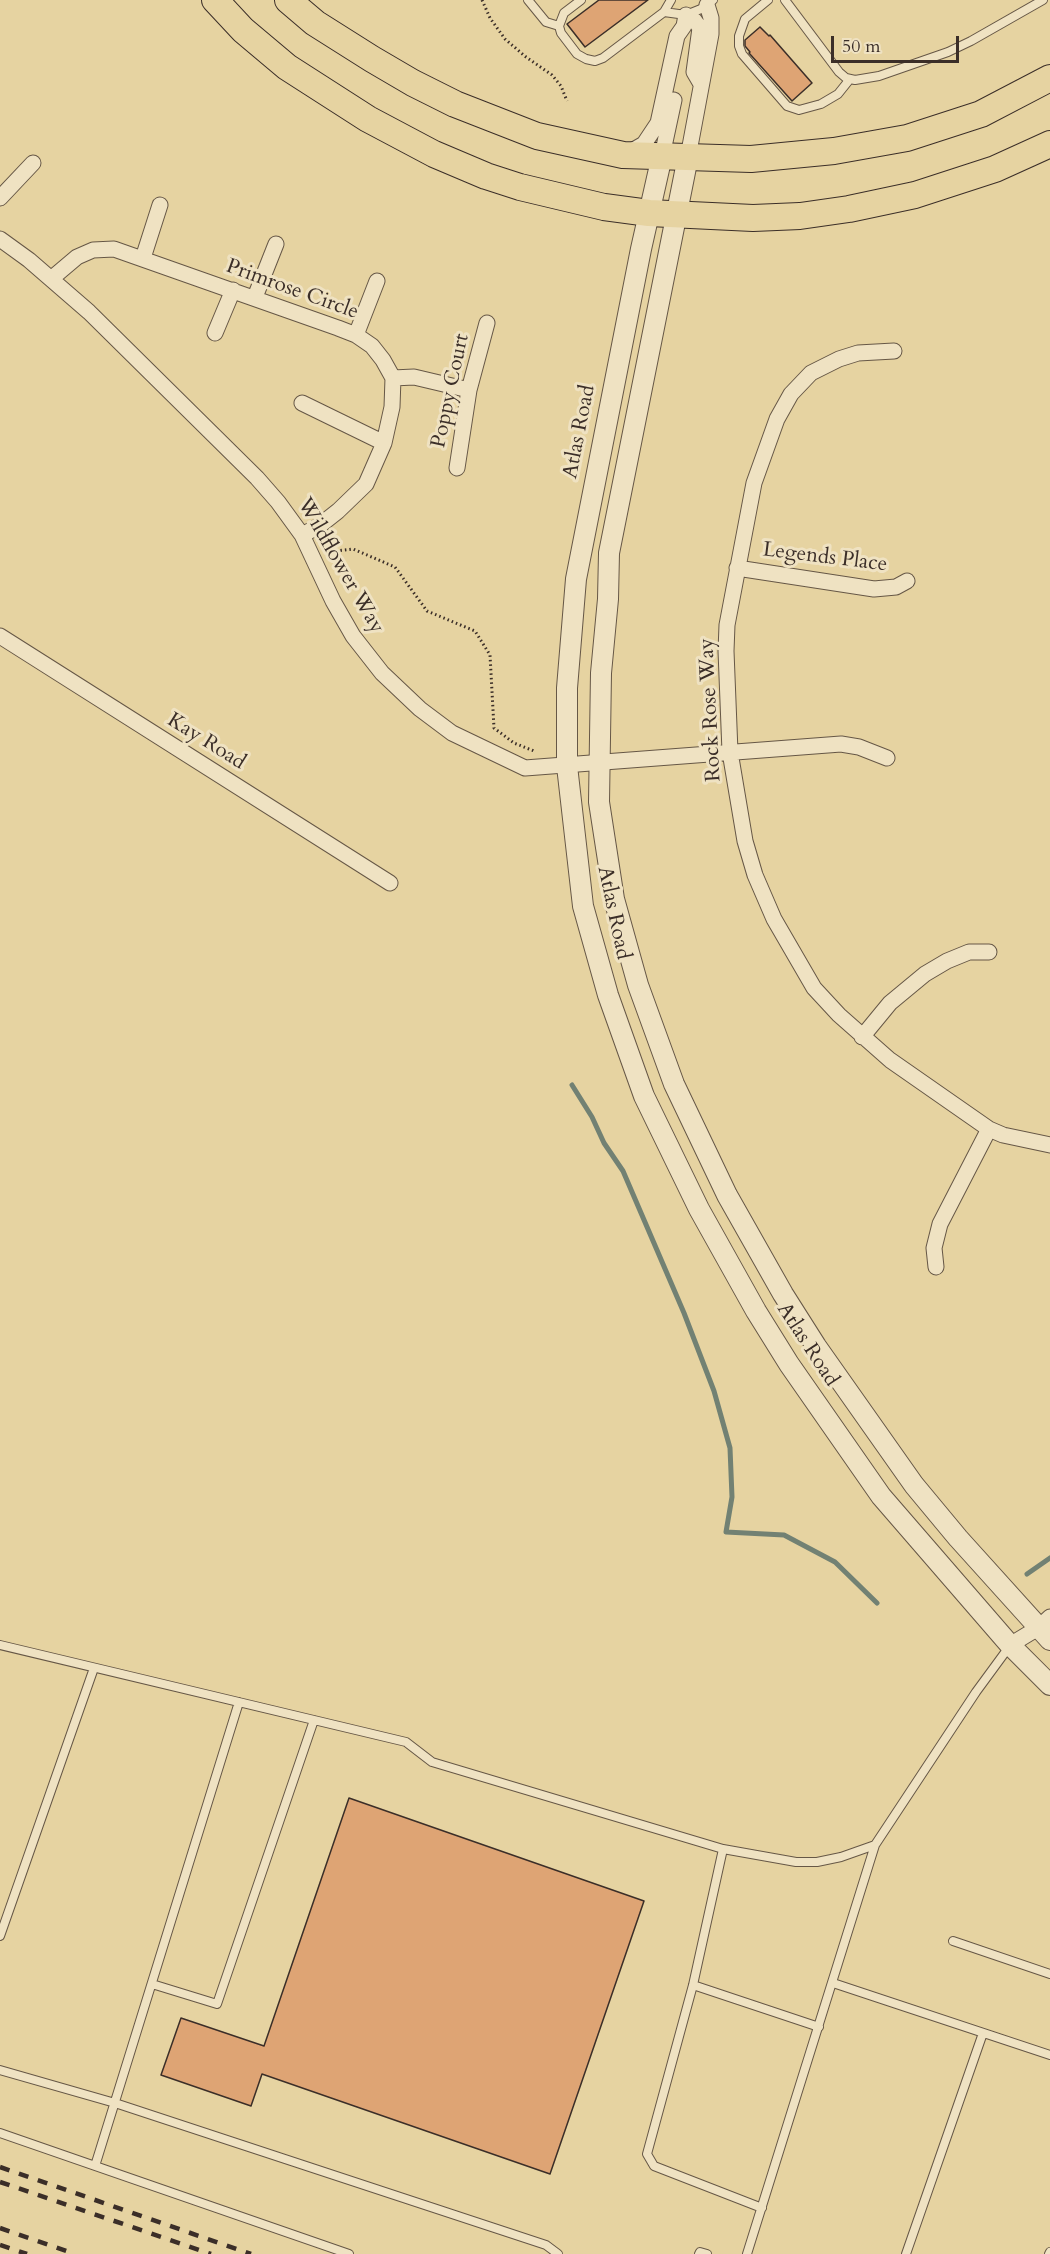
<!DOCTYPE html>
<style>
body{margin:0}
#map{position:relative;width:1050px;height:2254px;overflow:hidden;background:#e6d3a1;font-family:Cardo,serif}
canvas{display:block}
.scale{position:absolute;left:831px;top:36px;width:128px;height:27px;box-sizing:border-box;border:3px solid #3b2e28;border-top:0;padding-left:8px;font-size:18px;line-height:21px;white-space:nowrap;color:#3b2e28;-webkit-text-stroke:4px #efe2c2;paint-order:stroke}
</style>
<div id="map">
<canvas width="1050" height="2254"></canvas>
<div class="scale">50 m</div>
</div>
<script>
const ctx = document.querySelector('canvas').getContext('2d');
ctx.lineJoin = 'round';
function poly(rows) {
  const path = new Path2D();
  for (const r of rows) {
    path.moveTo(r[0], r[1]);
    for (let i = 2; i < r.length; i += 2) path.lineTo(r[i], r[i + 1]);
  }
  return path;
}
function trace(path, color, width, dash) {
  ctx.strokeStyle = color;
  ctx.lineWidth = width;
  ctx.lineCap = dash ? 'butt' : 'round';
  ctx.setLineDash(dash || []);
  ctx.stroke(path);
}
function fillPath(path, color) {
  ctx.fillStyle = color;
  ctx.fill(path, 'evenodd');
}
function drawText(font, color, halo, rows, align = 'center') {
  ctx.font = font + ' Cardo,serif';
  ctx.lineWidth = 6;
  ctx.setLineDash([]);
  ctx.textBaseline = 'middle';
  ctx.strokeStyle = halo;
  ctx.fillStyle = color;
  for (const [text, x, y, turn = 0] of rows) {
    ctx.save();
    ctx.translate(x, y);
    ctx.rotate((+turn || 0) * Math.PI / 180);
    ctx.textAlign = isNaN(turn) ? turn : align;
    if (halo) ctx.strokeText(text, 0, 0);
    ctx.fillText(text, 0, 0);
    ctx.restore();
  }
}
const stream = poly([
 [572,1085,592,1117,604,1143,623,1171,684,1313,714,1391,730,1448,732,1497,726,1532,784,1535,835,1562,877,1603],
 [1027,1574,1050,1558]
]);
const building = poly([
 [599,0,648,0,585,47,567,24,599,0],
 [760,27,769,36,770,35,812,83,792,101,749,53,750,52,745,46,745,40,760,27],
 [349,1798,644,1901,550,2174,262,2074,251,2106,161,2075,181,2018,264,2046,349,1798]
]);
const path = poly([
 [482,0,490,18,505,39,526,57,552,75,561,86,567,101],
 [327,552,353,549,395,567,427,611,475,631,490,655,494,728,514,743,534,751]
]);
const service = poly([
 [528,0,546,22,559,26],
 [581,0,564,13,559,26,561,33,577,54,586,59,595,61,603,58,664,12,671,0],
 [768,0,745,19,739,36,739,46,742,54,787,106,799,110,821,104,838,94,850,79],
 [785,0,839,72,846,78,855,80,879,76,948,52,971,41,1043,0],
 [664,12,686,15,701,9,713,0],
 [0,1645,406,1742,432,1762,723,1849],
 [0,1936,94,1668],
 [953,1941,1050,1974],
 [833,1983,1050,2055],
 [152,1984,217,2004,314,1720],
 [693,1985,819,2027],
 [0,2070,115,2103,546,2245,558,2254],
 [0,2133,349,2254],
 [95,2166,239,1702],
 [762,2208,654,2166,647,2154,693,1985,723,1849,796,1862,817,1862,841,1857,875,1845,976,1692,1009,1647],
 [699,2254,700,2252,707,2254],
 [747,2254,875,1845],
 [906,2254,983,2033],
 [1049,2254,1050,2252]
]);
const minor = poly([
 [630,152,644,144,658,123,677,36,684,26,686,15,695,21,700,28,694,72,701,84],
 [662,156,674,100],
 [688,157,711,34,711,18,707,5],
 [0,198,33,163],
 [0,239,29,260,89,312,257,478,278,502,302,535,333,601,353,636,382,673,420,709,452,733,525,768,841,744,859,747,887,758],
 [143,258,160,205],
 [51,279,77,257,93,250,114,249,338,328,356,335,372,346,383,360,393,378,392,407,384,443,366,484,338,511,319,526,302,535],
 [255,297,276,244],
 [215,333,233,290],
 [356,335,377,281],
 [894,351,858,353,839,359,811,373,791,394,777,419,754,483,727,625,726,651,730,752,745,841,755,875,774,919,814,988,839,1015,890,1060,989,1129,1003,1135,1050,1145],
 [393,378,414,377,469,390],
 [302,403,384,443],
 [457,468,469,390,487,323],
 [737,568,874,589,896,587,907,581],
 [0,636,390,883],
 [862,1037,890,1003,925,974,947,961,969,952,989,952],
 [936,1267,934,1248,940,1224,989,1129],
 [1010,1645,1038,1628,1050,1617]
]);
const tertiary = poly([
 [662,156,641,249,576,579,567,688,567,766,583,906,608,995,644,1096,699,1209,756,1311,789,1364,881,1496,1010,1645,1050,1685],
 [688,157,609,553,608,599,601,673,599,802,614,899,638,985,674,1084,727,1195,783,1294,816,1346,914,1485,958,1538,1050,1640]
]);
const trunk = poly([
 [215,0,243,30,287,67,368,119,434,154,486,176,520,187,604,207,649,213,753,218,800,216,849,209,915,195,995,169,1050,144],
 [288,0,315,23,372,59,413,83,455,104,537,136,623,155,751,159,834,151,907,138,981,114,1050,78]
]);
const rail = poly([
 [0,2167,251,2254],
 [0,2182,211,2254],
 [0,2228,75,2254],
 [0,2245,27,2254]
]);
const streetNames = [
 ["Primrose Circle",292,290,20],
 ["Poppy Court",451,391,-78],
 ["Atlas Road",580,432,-79],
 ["Legends Place",825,558,7],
 ["Wildflower Way",340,566,60],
 ["Rock Rose Way",711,710,-93],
 ["Kay Road",206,742,32],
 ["Atlas Road",613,913,78],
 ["Atlas Road",807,1345,57]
];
trace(stream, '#728173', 5);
fillPath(building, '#dea474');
trace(building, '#3b2e28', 1.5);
trace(service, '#665746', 10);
trace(minor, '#665746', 17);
trace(tertiary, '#665746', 22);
trace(trunk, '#3b2e28', 28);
trace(path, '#3b2e28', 3, [1.5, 3]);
trace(service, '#efe2c2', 8);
trace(minor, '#efe2c2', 15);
trace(tertiary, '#efe2c2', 20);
trace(trunk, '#e6d3a1', 26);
trace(rail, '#3b2e28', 4.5, [10, 10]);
drawText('21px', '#3b2e28', '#efe2c2', streetNames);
</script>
